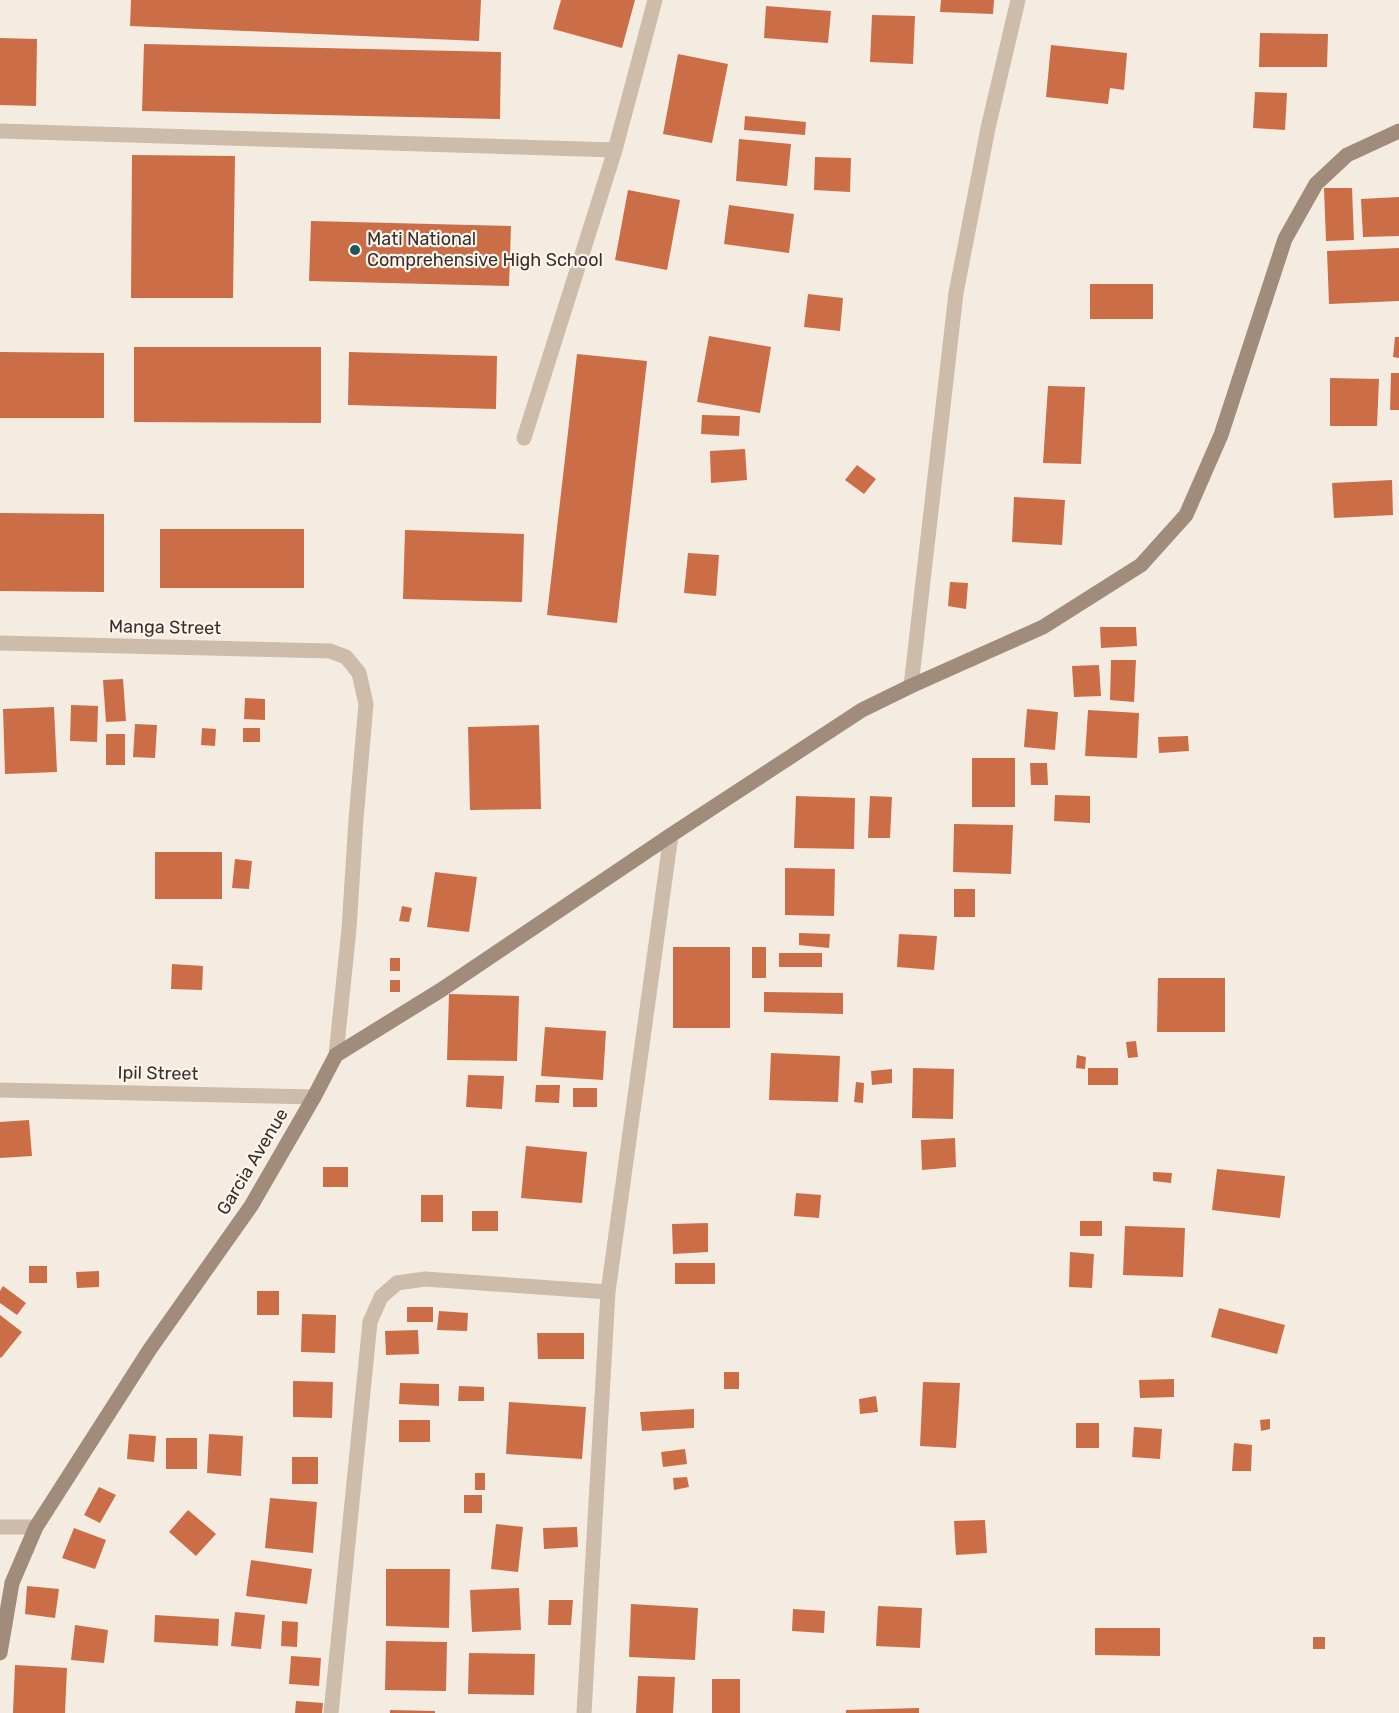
<!DOCTYPE html>
<style>
body{margin:0}
canvas{display:block;background:#f4ece0}
</style>
<canvas width="1399" height="1713"></canvas>
<script>
const ctx = document.querySelector('canvas').getContext('2d');
ctx.lineJoin = 'round';
function fillPath(path, color) {
  ctx.fillStyle = color;
  ctx.fill(path, 'evenodd');
}
function poly(rows) {
  const path = new Path2D();
  for (const r of rows) {
    path.moveTo(r[0], r[1]);
    for (let i = 2; i < r.length; i += 2) path.lineTo(r[i], r[i + 1]);
  }
  return path;
}
function trace(path, color, width, dash) {
  ctx.strokeStyle = color;
  ctx.lineWidth = width;
  ctx.lineCap = dash ? 'butt' : 'round';
  ctx.setLineDash(dash || []);
  ctx.stroke(path);
}
function drawText(font, color, halo, rows, align = 'center') {
  ctx.font = font + ' Rubik,sans-serif';
  ctx.lineWidth = 4.5;
  ctx.setLineDash([]);
  ctx.textBaseline = 'middle';
  ctx.strokeStyle = halo;
  ctx.fillStyle = color;
  for (const [text, x, y, turn = 0] of rows) {
    ctx.save();
    ctx.translate(x, y);
    ctx.rotate((+turn || 0) * Math.PI / 180);
    ctx.textAlign = isNaN(turn) ? turn : align;
    if (halo) ctx.strokeText(text, 0, 0);
    ctx.fillText(text, 0, 0);
    ctx.restore();
  }
}
const building = poly([
 [131,0,481,0,479,41,130,26],
 [561,0,635,0,622,48,553,29],
 [941,0,994,0,993,14,940,12],
 [766,6,831,11,828,43,764,38],
 [872,15,915,16,913,64,870,62],
 [1260,33,1328,34,1327,67,1259,67],
 [0,38,37,39,36,106,0,105],
 [144,44,501,52,500,119,142,111],
 [1051,45,1127,53,1124,90,1110,88,1108,104,1046,97],
 [678,54,728,64,712,143,663,134],
 [1255,92,1287,93,1285,130,1253,128],
 [745,116,806,122,805,135,744,130],
 [739,139,791,144,787,186,736,181],
 [132,155,235,156,233,298,131,298],
 [815,157,851,158,850,192,814,190],
 [1324,188,1352,188,1354,240,1326,241],
 [628,190,680,200,667,270,615,260],
 [1399,197,1399,236,1363,237,1361,199],
 [729,205,794,214,789,253,724,244],
 [311,221,511,226,509,286,309,281],
 [1399,248,1399,301,1329,304,1327,251],
 [1090,284,1153,284,1153,319,1090,319],
 [808,294,843,298,840,331,804,327],
 [709,336,771,347,760,413,697,402],
 [1395,337,1399,337,1399,358,1393,357],
 [134,347,321,347,321,423,134,422],
 [0,352,104,353,104,418,0,418],
 [349,352,497,356,496,409,348,405],
 [577,354,647,361,617,623,547,615],
 [1391,373,1399,373,1399,410,1390,410],
 [1330,378,1379,379,1377,426,1330,426],
 [1048,386,1085,387,1081,464,1043,463],
 [702,415,740,416,739,436,701,434],
 [745,449,747,480,711,483,710,451],
 [857,465,876,479,864,494,845,480],
 [1392,480,1393,515,1334,518,1332,483],
 [1014,497,1065,500,1062,545,1012,542],
 [0,513,104,514,104,592,0,591],
 [160,529,304,529,304,588,160,588],
 [405,530,524,534,522,602,403,599],
 [688,553,719,555,716,596,684,593],
 [950,582,968,583,966,609,948,606],
 [1100,627,1136,627,1137,646,1101,648],
 [1111,660,1136,660,1134,702,1110,700],
 [1099,665,1101,696,1074,697,1072,666],
 [123,679,126,721,106,722,103,680],
 [245,698,265,699,265,720,244,719],
 [71,705,98,706,97,742,70,741],
 [54,707,57,772,5,774,3,709],
 [1027,709,1058,712,1055,750,1024,747],
 [1088,710,1139,713,1137,758,1085,756],
 [135,724,157,725,155,758,133,757],
 [539,725,541,809,470,810,468,727],
 [202,728,216,729,215,746,201,745],
 [243,728,260,728,260,742,243,742],
 [106,734,125,734,125,765,106,765],
 [1188,736,1189,751,1159,753,1158,737],
 [972,758,1015,758,1015,807,972,807],
 [1030,763,1047,763,1048,785,1031,785],
 [1055,795,1090,796,1090,823,1054,821],
 [796,796,855,798,854,849,794,848],
 [870,796,892,797,890,838,868,838],
 [954,824,1013,825,1011,874,953,872],
 [155,852,222,852,222,899,155,899],
 [235,859,252,861,249,889,232,888],
 [785,868,835,869,834,916,785,915],
 [435,872,477,877,469,932,427,927],
 [954,889,975,889,975,917,954,917],
 [402,906,412,908,409,922,399,921],
 [799,933,830,934,829,948,799,945],
 [899,934,937,936,934,970,897,967],
 [673,947,730,947,730,1028,673,1028],
 [752,947,766,947,766,978,752,978],
 [779,953,822,953,822,967,779,967],
 [390,958,400,958,400,971,390,971],
 [172,964,203,966,202,990,171,989],
 [1158,978,1225,978,1225,1032,1157,1032],
 [390,980,400,980,400,992,390,992],
 [764,992,843,993,843,1014,764,1012],
 [449,994,519,996,517,1061,447,1060],
 [545,1027,606,1031,603,1080,541,1076],
 [1136,1041,1138,1057,1128,1058,1126,1042],
 [771,1053,840,1056,838,1102,769,1100],
 [1077,1055,1086,1057,1085,1069,1076,1068],
 [913,1068,954,1069,953,1119,912,1118],
 [1088,1068,1118,1068,1118,1085,1088,1085],
 [892,1069,892,1083,872,1085,871,1071],
 [468,1075,504,1076,502,1109,466,1107],
 [856,1082,864,1083,863,1103,854,1102],
 [536,1085,560,1085,559,1103,535,1102],
 [573,1088,597,1088,597,1107,573,1107],
 [29,1120,32,1156,0,1158,0,1122],
 [955,1138,956,1167,922,1170,921,1140],
 [526,1146,587,1152,582,1203,521,1198],
 [323,1167,348,1167,348,1187,323,1187],
 [1217,1169,1285,1176,1280,1218,1212,1210],
 [1153,1172,1172,1173,1171,1183,1153,1181],
 [796,1193,821,1195,819,1218,794,1216],
 [421,1195,443,1195,443,1222,421,1222],
 [472,1211,498,1211,498,1231,472,1231],
 [1080,1221,1102,1221,1102,1236,1080,1236],
 [708,1223,708,1252,673,1254,672,1224],
 [1125,1226,1185,1228,1183,1277,1123,1275],
 [1070,1252,1094,1254,1092,1288,1069,1287],
 [675,1263,715,1263,715,1284,675,1284],
 [29,1266,47,1266,47,1283,29,1283],
 [99,1271,99,1287,77,1288,76,1272],
 [3,1286,26,1303,17,1315,0,1303,0,1291],
 [257,1291,279,1291,279,1315,257,1315],
 [407,1307,433,1307,433,1322,407,1322],
 [1219,1308,1285,1325,1277,1354,1211,1337],
 [439,1311,468,1313,467,1331,437,1330],
 [302,1314,336,1315,335,1353,301,1352],
 [0,1315,22,1332,1,1358,0,1357],
 [418,1330,419,1354,386,1355,385,1331],
 [537,1333,584,1333,584,1359,538,1359],
 [724,1372,739,1372,739,1389,724,1389],
 [1174,1379,1174,1397,1140,1398,1139,1380],
 [293,1381,333,1382,332,1418,293,1417],
 [923,1382,960,1383,956,1448,920,1446],
 [400,1383,439,1384,439,1406,399,1404],
 [459,1386,484,1387,484,1401,458,1401],
 [876,1396,878,1412,860,1414,859,1399],
 [509,1402,586,1407,582,1459,506,1454],
 [694,1409,694,1428,642,1431,640,1412],
 [1270,1419,1270,1429,1261,1431,1260,1420],
 [399,1420,430,1420,430,1442,399,1442],
 [1076,1423,1099,1423,1099,1448,1076,1448],
 [1134,1427,1162,1429,1160,1459,1132,1457],
 [129,1434,156,1436,154,1462,127,1459],
 [209,1434,243,1436,241,1476,207,1473],
 [166,1438,197,1438,197,1469,166,1469],
 [1234,1443,1252,1445,1251,1471,1232,1471],
 [685,1449,687,1464,663,1467,661,1452],
 [292,1457,318,1457,318,1484,292,1484],
 [475,1473,485,1473,485,1490,475,1490],
 [687,1477,689,1487,674,1490,673,1478],
 [99,1487,116,1495,100,1523,84,1515],
 [464,1495,482,1495,482,1513,464,1513],
 [270,1498,317,1502,313,1553,265,1548],
 [188,1510,216,1534,196,1556,169,1532],
 [985,1520,987,1553,956,1555,954,1521],
 [496,1524,523,1527,518,1572,491,1569],
 [577,1527,578,1547,544,1549,543,1528],
 [74,1528,106,1540,95,1569,62,1558],
 [251,1560,312,1569,307,1604,246,1596],
 [386,1569,450,1569,449,1628,386,1626],
 [27,1586,59,1589,55,1618,25,1614],
 [519,1588,521,1630,472,1632,470,1590],
 [549,1600,573,1600,571,1625,548,1625],
 [631,1604,698,1608,695,1660,629,1657],
 [878,1606,922,1608,920,1648,876,1646],
 [793,1609,825,1611,824,1633,792,1631],
 [235,1612,265,1615,261,1649,231,1646],
 [155,1615,219,1619,218,1646,154,1642],
 [282,1621,298,1622,297,1647,281,1646],
 [75,1625,108,1630,104,1663,71,1660],
 [1095,1628,1160,1628,1160,1656,1095,1655],
 [1313,1637,1325,1637,1325,1649,1313,1649],
 [386,1641,447,1642,446,1691,385,1690],
 [469,1653,535,1654,534,1695,468,1694],
 [291,1656,321,1658,319,1686,289,1684],
 [15,1665,67,1668,65,1713,13,1713],
 [638,1676,675,1677,673,1713,636,1713],
 [712,1679,740,1679,740,1713,712,1713],
 [296,1701,323,1703,322,1713,295,1713],
 [919,1708,919,1713,846,1713,846,1710],
 [390,1710,435,1711,435,1713,390,1713]
]);
const lane = poly([
 [0,131,615,150],
 [524,438,615,150,655,0]
]);
const street = poly([
 [0,643,330,651,346,657,359,673,366,704,356,819,349,929,336,1055],
 [911,686,956,293,988,128,1018,0],
 [0,1090,314,1097],
 [0,1527,36,1527],
 [331,1713,370,1322,381,1297,397,1283,425,1279,608,1292],
 [584,1713,608,1292,671,835]
]);
const secondary = poly([
 [0,1653,12,1583,36,1527,150,1349,251,1206,314,1097,336,1055,441,990,671,835,862,710,911,686,1043,627,1141,565,1186,515,1221,435,1285,239,1316,184,1347,155,1399,131]
]);
const markers = [
 [355,250,6,"#1d575f"]
];
const poiNames = [
 ["Mati National",367,240],
 ["Comprehensive High School",367,261]
];
const streetNames = [
 ["Manga Street",165,628,1],
 ["Ipil Street",158,1074,1],
 ["Garcia Avenue",253,1162,-59]
];
fillPath(building, '#cb6e47');
trace(lane, '#cdbcaa', 15);
trace(street, '#cdbcaa', 15);
trace(secondary, '#a18b7b', 15);
for (const [x, y, r, color] of markers) {
  const dot = new Path2D();
  dot.arc(x, y, r, 0, 2 * Math.PI);
  ctx.fillStyle = color;
  ctx.fill(dot);
  trace(dot, '#fbf5ed', 2);
}
drawText('18px', '#3b302a', '#fbf5ed', poiNames, 'left');
drawText('18px', '#3b302a', '#fbf5ed', streetNames);
</script>
